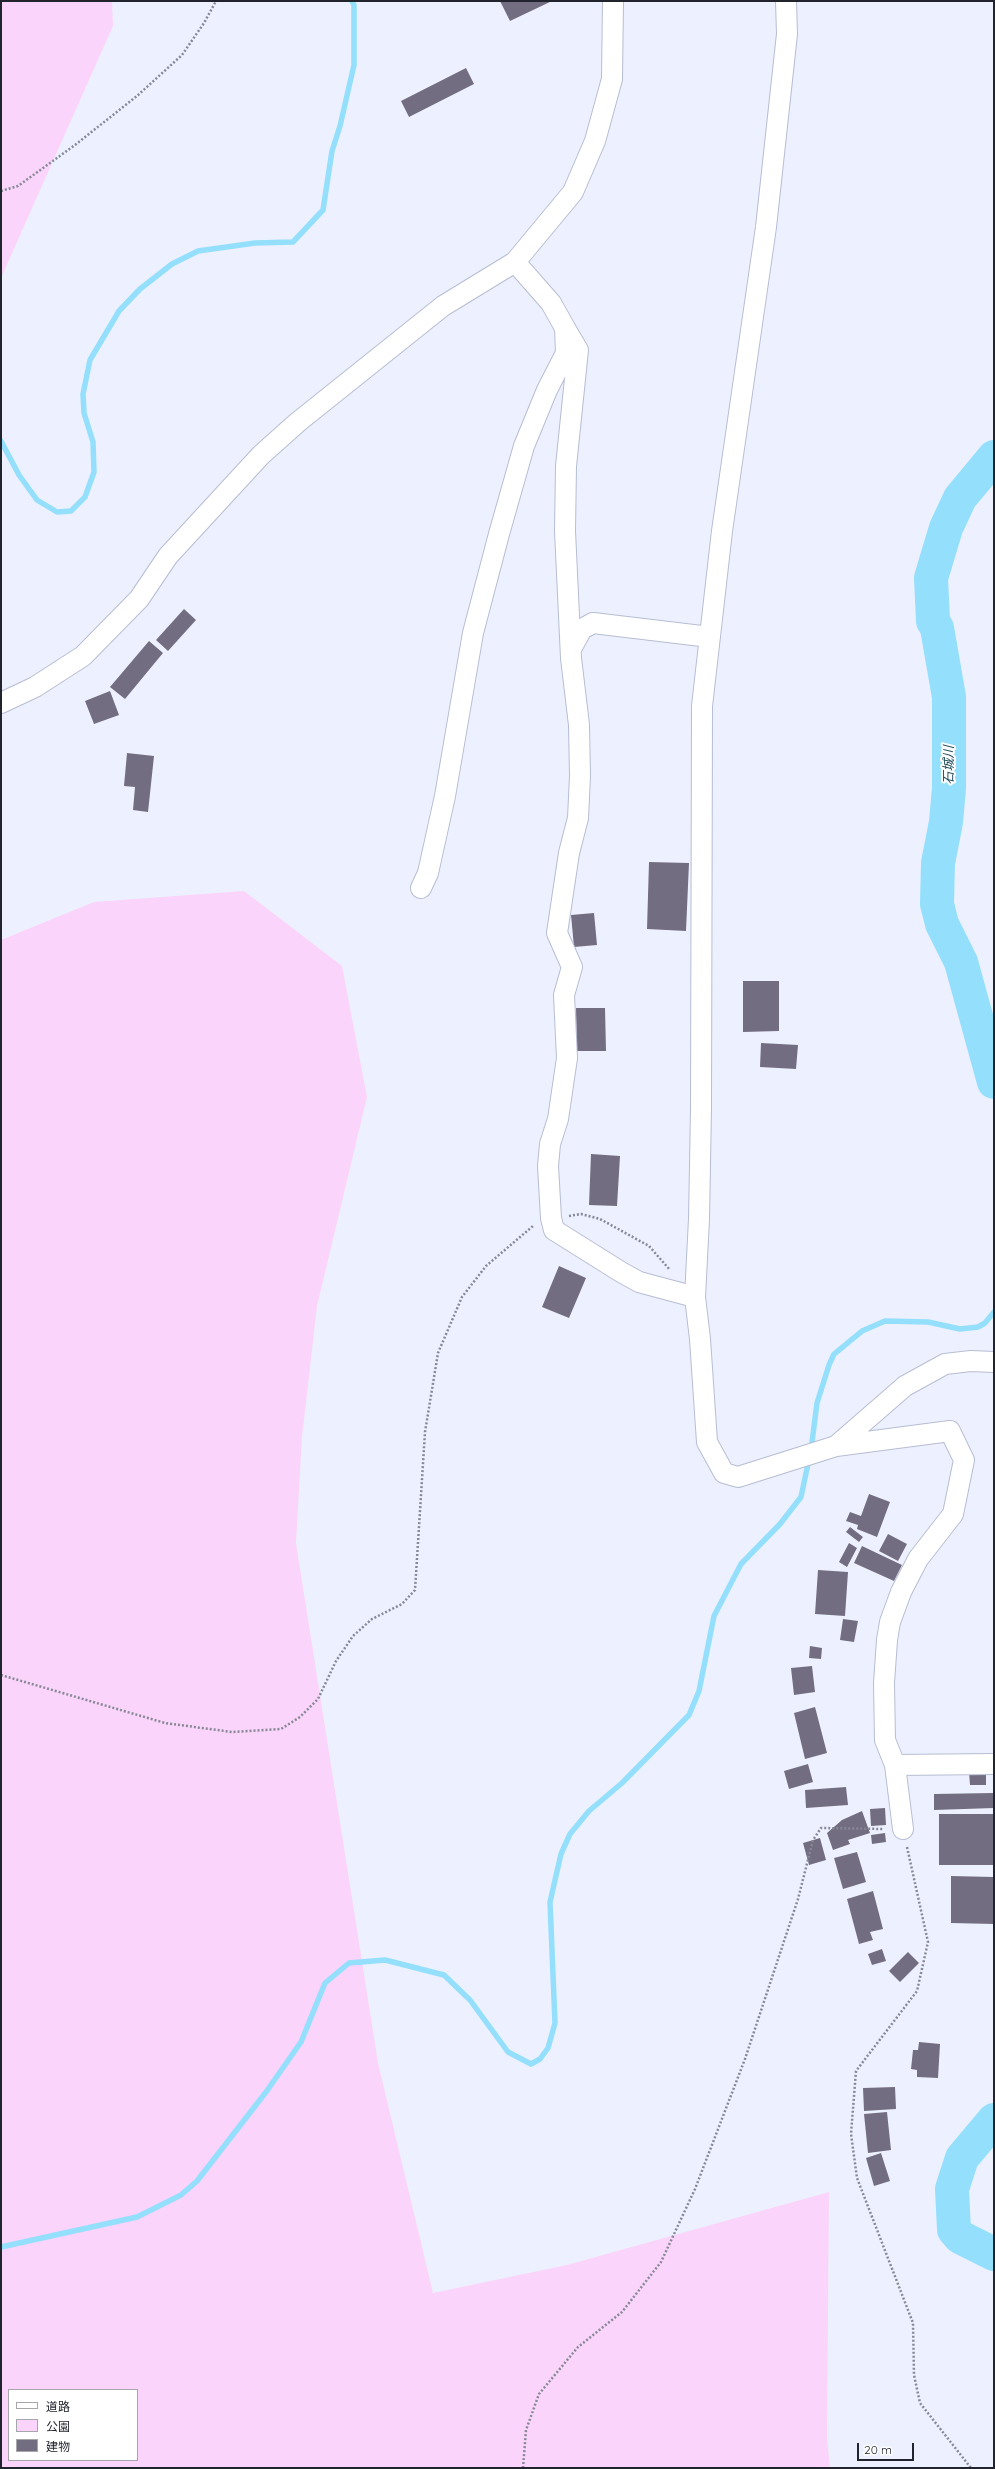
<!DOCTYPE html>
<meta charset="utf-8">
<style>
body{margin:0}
#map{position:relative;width:995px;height:2469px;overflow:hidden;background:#edf1ff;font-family:Quicksand,"Noto Sans JP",sans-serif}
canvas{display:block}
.frame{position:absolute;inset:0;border:2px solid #22242d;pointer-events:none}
.legend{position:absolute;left:8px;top:2389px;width:130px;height:72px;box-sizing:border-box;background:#fff;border:1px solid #a7a7ab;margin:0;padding:5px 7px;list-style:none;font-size:12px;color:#22242d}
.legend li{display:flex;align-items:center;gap:8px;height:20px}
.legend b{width:20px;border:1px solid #a7a7ab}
.scale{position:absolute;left:857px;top:2443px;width:57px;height:18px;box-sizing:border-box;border:2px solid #22242d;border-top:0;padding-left:5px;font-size:12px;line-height:14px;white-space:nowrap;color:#22242d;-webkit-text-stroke:3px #fff;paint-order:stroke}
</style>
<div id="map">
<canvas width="995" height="2469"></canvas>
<div class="frame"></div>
<ul class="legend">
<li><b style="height:5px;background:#fff"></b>道路</li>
<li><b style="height:11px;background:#fad4fb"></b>公園</li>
<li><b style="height:11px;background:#736d81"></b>建物</li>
</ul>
<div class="scale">20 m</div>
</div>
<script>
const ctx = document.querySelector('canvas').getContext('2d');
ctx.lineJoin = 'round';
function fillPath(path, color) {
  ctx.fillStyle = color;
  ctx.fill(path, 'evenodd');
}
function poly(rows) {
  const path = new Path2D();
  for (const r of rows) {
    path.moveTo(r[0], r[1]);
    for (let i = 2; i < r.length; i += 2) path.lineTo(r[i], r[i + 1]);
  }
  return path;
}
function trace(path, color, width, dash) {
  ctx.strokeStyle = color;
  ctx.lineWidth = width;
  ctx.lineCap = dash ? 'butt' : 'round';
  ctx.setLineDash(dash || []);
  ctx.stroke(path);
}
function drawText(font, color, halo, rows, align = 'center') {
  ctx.font = font + ' Quicksand,"Noto Sans JP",sans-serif';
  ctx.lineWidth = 4;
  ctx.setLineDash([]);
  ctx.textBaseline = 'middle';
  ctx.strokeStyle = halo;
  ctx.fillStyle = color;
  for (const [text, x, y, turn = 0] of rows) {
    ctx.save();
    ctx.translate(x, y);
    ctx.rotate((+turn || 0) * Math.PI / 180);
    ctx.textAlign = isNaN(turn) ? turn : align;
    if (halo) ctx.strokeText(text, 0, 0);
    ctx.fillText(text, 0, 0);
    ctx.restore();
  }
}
const green = poly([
 [1,1,112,1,113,26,1,278],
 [244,891,342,966,367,1097,317,1306,302,1437,296,1543,378,2063,433,2293,567,2265,829,2192,827,2437,830,2468,1,2468,1,940,94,902],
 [9,2390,137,2390,137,2460,9,2460]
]);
const stream = poly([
 [1,441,19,475,37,500,57,512,71,511,85,497,94,472,93,442,84,413,83,394,90,360,119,311,140,289,172,264,198,251,255,243,293,242,323,210,332,151,340,126,354,65,354,5,352,1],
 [811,1450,817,1403,829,1365,834,1354,862,1331,885,1321,928,1322,960,1329,978,1327,985,1323,994,1312],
 [1,2247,137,2217,181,2195,197,2181,266,2092,301,2042,325,1983,349,1963,385,1960,444,1975,470,2000,508,2052,531,2064,540,2059,548,2048,555,2023,550,1902,561,1854,570,1834,589,1811,622,1783,689,1715,699,1691,714,1616,741,1564,780,1524,801,1497,809,1459]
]);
const river = poly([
 [994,457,960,498,946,528,931,578,933,621,937,628,949,697,949,788,946,822,938,863,937,904,942,924,961,962,994,1082],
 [994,2120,962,2158,952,2189,954,2230,960,2237,994,2254]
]);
const building = poly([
 [500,1,552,1,510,21],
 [466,68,474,84,409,117,401,101],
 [184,609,196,620,168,651,156,640],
 [149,641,163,653,125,699,110,687],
 [110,691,119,715,94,724,85,701],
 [127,753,154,756,148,812,133,810,135,787,124,786],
 [649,862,689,863,686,931,647,929],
 [594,913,597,945,574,947,571,915],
 [743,981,779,981,779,1031,743,1032],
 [576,1008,605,1008,606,1051,577,1051],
 [761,1043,798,1045,796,1069,760,1067],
 [591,1154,620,1156,617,1206,589,1205],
 [559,1266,586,1278,569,1318,542,1307],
 [869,1494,890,1502,877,1537,857,1529,858,1525,846,1521,850,1512,861,1516],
 [850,1527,863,1537,859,1542,846,1532],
 [888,1534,907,1544,898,1561,879,1551],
 [849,1543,857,1548,847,1567,839,1562],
 [862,1546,902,1565,894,1581,854,1563],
 [818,1570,848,1572,845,1616,815,1614],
 [843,1619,858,1621,854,1642,840,1640],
 [810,1646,822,1648,821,1659,809,1658],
 [812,1666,815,1692,794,1695,791,1668],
 [815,1707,827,1753,805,1759,794,1713],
 [808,1764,813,1782,789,1789,784,1771],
 [969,1772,986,1772,986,1785,970,1785],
 [846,1787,848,1805,806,1808,805,1790],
 [994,1793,994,1808,934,1810,934,1794],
 [885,1808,886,1825,871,1826,870,1809],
 [862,1811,870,1833,848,1840,850,1844,833,1850,827,1833,842,1820],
 [939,1814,994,1814,994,1865,939,1865],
 [885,1833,886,1842,872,1844,871,1835],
 [820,1838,826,1860,809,1865,803,1843],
 [857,1852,866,1882,843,1889,834,1858],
 [951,1876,994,1877,994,1924,951,1923],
 [873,1891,883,1929,870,1932,873,1940,859,1944,847,1899],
 [882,1949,886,1961,872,1965,868,1954],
 [908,1952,919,1963,900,1982,889,1971],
 [919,2042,940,2044,938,2078,917,2077,917,2070,911,2069,913,2050,918,2050],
 [895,2087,896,2109,864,2111,863,2088],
 [887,2112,891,2150,868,2153,864,2114],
 [881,2153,890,2181,874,2186,866,2158]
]);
const path = poly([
 [1,191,18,186,75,145,137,96,182,55,204,23,216,1],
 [569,1216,581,1214,600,1219,649,1246,670,1270],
 [1,1675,165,1723,232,1732,281,1729,300,1717,318,1699,336,1661,353,1636,372,1619,402,1604,415,1590,425,1432,438,1353,462,1297,486,1266,533,1226],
 [907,1847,928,1942,917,1991,856,2071,851,2134,857,2178,913,2323,914,2375,920,2403,971,2468],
 [523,2468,526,2430,539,2394,578,2347,622,2312,661,2262,695,2189,745,2059,798,1899,813,1840,821,1828,884,1829]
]);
const minor = poly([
 [786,1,787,34,766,227,722,531,702,706,701,1109,699,1219,695,1297,700,1339,707,1442,724,1473,738,1477,836,1446,950,1431,964,1460,953,1514,918,1559,901,1592,890,1622,887,1640,884,1683,885,1740,895,1765,903,1829],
 [565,328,578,350,566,466,565,531,571,658,579,725,580,776,578,818,569,853,557,933,572,967,564,995,567,1058,558,1119,550,1144,548,1166,551,1218,554,1230,621,1272,639,1282,695,1297],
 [571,649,582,629,593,623,710,637],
 [1,703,35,687,83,656,139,599,168,556,261,455,298,422,443,306,515,262,573,192,595,141,612,79,613,1],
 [421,888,428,873,445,796,473,633,499,534,524,446,547,390,566,353,565,328,551,303,515,262],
 [836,1446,905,1386,945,1364,971,1361,994,1362],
 [895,1765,994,1764]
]);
const waterNames = [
 ["石城川",949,765,-90]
];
fillPath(green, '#fad4fb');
trace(stream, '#94dffc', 5.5);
trace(river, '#94dffc', 34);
fillPath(building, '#736d81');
trace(minor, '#b7bdd3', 22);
trace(path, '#868995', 2.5, [2, 2]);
trace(minor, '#fff', 20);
drawText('italic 13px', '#224d5c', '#fff', waterNames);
</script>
